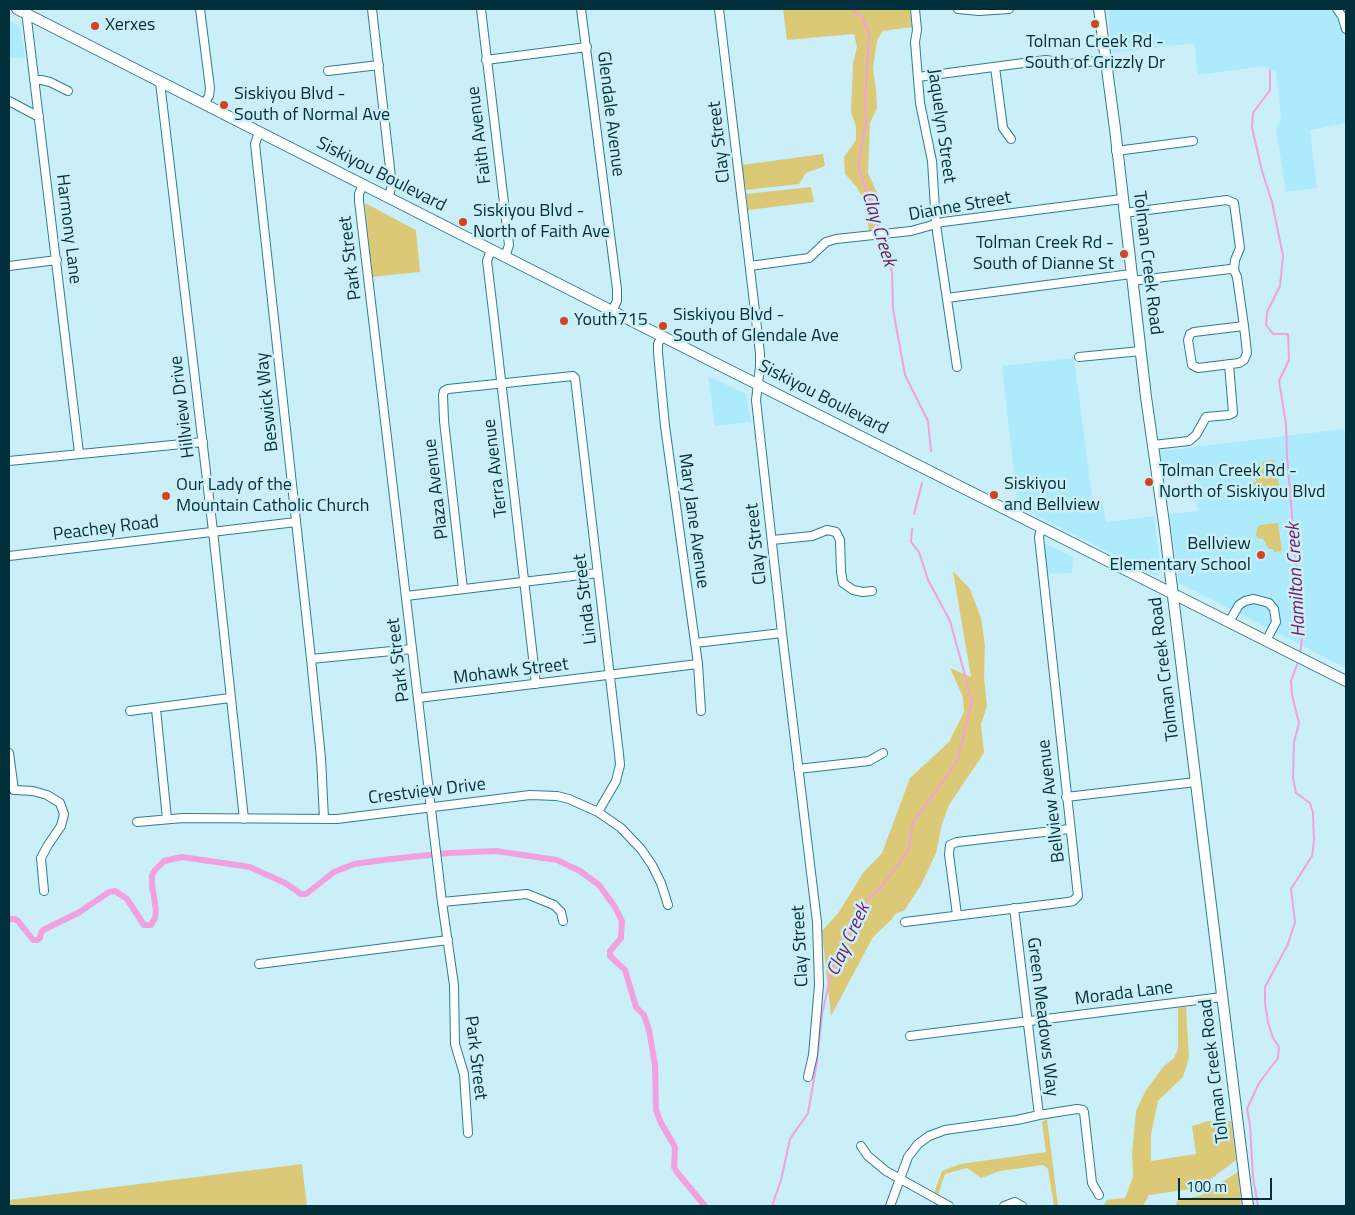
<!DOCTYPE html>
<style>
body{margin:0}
#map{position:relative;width:1355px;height:1215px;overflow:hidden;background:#caeff9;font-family:"Titillium Web",sans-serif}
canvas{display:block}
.frame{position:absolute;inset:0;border:10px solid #01303a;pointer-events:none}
.scale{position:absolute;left:1178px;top:1178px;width:94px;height:22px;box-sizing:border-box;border:2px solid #01303a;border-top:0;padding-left:6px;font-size:15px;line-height:18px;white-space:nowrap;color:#01303a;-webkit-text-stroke:4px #caeff9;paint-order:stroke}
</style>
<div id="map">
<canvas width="1355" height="1215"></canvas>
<div class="frame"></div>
<div class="scale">100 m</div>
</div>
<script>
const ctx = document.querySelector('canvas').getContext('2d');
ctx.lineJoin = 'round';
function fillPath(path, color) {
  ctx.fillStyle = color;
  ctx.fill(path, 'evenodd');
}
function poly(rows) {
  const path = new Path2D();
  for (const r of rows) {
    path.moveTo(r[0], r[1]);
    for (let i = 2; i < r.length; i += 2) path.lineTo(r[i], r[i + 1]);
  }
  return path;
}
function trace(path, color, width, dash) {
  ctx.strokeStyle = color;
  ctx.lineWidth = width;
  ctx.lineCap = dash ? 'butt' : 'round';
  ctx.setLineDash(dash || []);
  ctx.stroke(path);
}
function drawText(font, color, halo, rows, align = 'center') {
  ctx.font = font + ' "Titillium Web",sans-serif';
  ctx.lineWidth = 5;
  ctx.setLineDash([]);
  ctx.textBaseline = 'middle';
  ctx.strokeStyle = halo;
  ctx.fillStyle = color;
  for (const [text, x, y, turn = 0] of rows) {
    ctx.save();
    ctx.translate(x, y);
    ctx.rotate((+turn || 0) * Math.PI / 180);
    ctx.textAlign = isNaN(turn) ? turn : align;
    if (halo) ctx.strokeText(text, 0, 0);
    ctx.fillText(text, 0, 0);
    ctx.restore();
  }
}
const built = poly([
 [1108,9,1330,9,1341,25,1346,49,1346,123,1310,130,1317,188,1286,192,1276,129,1281,118,1276,72,1263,66,1198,75,1194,43,1112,53],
 [9,21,20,27,25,58,9,58],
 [1074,358,1093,504,1103,504,1106,522,1154,516,1161,572,1158,575,1153,575,1018,506,1002,366],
 [708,376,746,394,751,422,715,426],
 [1344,429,1346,449,1346,668,1179,583,1169,514,1198,511,1193,475,1164,478,1160,451],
 [1044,543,1073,557,1072,573,1047,574]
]);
const green = poly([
 [783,9,910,9,912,27,883,31,877,40,873,69,876,89,877,108,870,123,868,173,879,197,879,212,873,231,869,231,864,200,856,186,845,174,844,157,856,140,856,127,851,112,853,63,857,47,854,34,787,40],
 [823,154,825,166,806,173,799,184,746,190,742,165],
 [811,187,814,202,748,210,746,194],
 [365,203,416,230,420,272,372,277],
 [1275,460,1279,485,1277,490,1254,493,1254,489,1252,489,1253,482,1256,482,1256,479,1252,476,1255,467,1259,467,1264,461],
 [1278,523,1282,551,1274,552,1273,549,1269,549,1263,539,1257,538,1256,535,1257,528,1260,525],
 [953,571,970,589,981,618,985,646,984,677,987,706,981,724,984,753,949,805,942,824,936,853,921,885,904,911,896,913,892,919,873,937,831,1016,822,931,839,912,863,873,882,853,910,778,949,742,964,712,963,697,950,668,971,677],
 [1186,1007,1189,1058,1183,1077,1158,1101,1151,1134,1151,1161,1196,1154,1192,1126,1208,1121,1231,1121,1236,1160,1199,1188,1149,1195,1143,1206,1103,1206,1107,1200,1125,1198,1133,1177,1132,1154,1136,1111,1146,1090,1164,1066,1174,1058,1178,1049,1178,1008],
 [1047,1119,1058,1206,1054,1206,1048,1169,1043,1165,1000,1171,981,1178,967,1168,945,1174,938,1195,934,1193,942,1171,960,1164,1046,1152,1042,1122],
 [302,1164,307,1206,9,1206,9,1200],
 [1238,1172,1241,1206,1176,1206,1177,1201,1202,1195]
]);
const stream = poly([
 [851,9,862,17,869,34,865,98,866,124,858,165,880,233],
 [1270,70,1270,90,1253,113,1252,128,1262,171,1272,202,1283,256,1280,286,1267,312,1266,325,1273,334,1288,334,1289,360,1279,381,1286,424,1287,456,1302,637,1300,655],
 [881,237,892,272,893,309,905,375,928,421,931,451],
 [914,514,922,483],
 [772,1206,781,1180,790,1139,808,1113,817,1062,822,1014,833,966,848,934,870,897,882,886,909,849,913,822,957,762,972,701,950,621,928,580,919,552,911,542,912,529],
 [1258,1206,1253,1177,1250,1125,1247,1109,1259,1083,1278,1058,1279,1047,1273,1038,1268,1022,1265,1003,1265,987,1288,944,1295,922,1291,889,1312,856,1314,841,1313,813,1310,803,1296,793,1293,778,1294,742,1299,723,1292,695,1291,681,1298,662]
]);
const canal = poly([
 [9,919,14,919,18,921,33,940,37,940,40,938,41,933,43,930,78,913,109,892,115,891,127,899,144,925,151,925,155,918,156,910,152,885,152,875,155,870,164,861,182,857,250,867,285,883,301,894,306,894,334,872,354,864,391,859,449,853,496,851,557,860,580,871,599,885,615,907,622,921,621,938,610,951,610,956,625,970,636,1007,644,1015,649,1030,655,1065,656,1110,661,1123,675,1147,674,1167,676,1171,705,1206]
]);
const street = poly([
 [200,9,210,88,209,96,204,104],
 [372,9,392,186,388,197],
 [481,9,509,245,505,257],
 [581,9,617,289,617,301,612,311],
 [719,9,760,353,760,367,756,400,782,633,817,922,819,985,813,1055,808,1077],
 [915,9,917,30,915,42,920,103,932,161,936,225,957,367],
 [958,9,979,11,1009,9],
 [1337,9,1342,16,1346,29],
 [26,11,79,453],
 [486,60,587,47],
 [995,67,1003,128,1011,139],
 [328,71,379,65],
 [918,77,1046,60,1068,64,1105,60],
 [34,80,41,80,50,82,68,91],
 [160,82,213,531,244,819],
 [9,101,39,117],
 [259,132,255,144,311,659,321,758,324,819],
 [1116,151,1193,141],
 [363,184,359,194,359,201,442,902,454,985,455,1044,464,1074,468,1133],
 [1124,213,1227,200,1234,203,1240,248,1235,260,1234,270,1237,277,1244,326,1247,353,1244,360,1239,363,1198,368,1192,365,1188,340,1190,334,1194,332,1244,326],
 [491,250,487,261,494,319,536,684],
 [9,266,57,260],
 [750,266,809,258,826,242,836,239,911,231,943,222,1122,199],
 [1132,281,1230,269,1234,270],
 [947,298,1131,274],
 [662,336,658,344,658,353,665,426,698,664,701,711],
 [1079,357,1141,351],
 [1153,445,1189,441,1196,435,1206,417,1229,415,1233,413,1229,364],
 [9,461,203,442],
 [772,540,812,536,827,530,836,532,840,540,841,572,843,583,853,590,863,592,872,591],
 [9,556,296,522],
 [463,589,444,421,443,395,444,391,448,389,573,376,575,378,619,754,620,765,616,781,598,812],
 [406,596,598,573],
 [1229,622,1239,605,1245,601,1254,599,1269,603,1274,609,1276,622,1266,641],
 [695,643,782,633],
 [311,659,412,649],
 [418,698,698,664],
 [156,709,167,819],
 [130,711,230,698],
 [9,753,14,790,33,791,47,795,60,803,64,814,61,826,48,845,41,858,44,891],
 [798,769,869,761,883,753],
 [1066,797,1196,782],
 [137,822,183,818,337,819,530,795,557,796,569,799,598,812,621,828,641,849,652,865,661,883,668,905],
 [442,902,527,894,554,905,561,912,563,921],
 [1014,908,1039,1115],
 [957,915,949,854,950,845,957,842,1070,829],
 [905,922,1068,902,1073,901,1078,896,1039,537,1041,527],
 [259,964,448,940],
 [910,1036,1222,997],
 [861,1146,868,1156,886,1171,949,1206],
 [890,1206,908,1157,918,1144,929,1136,945,1130,1017,1120,1039,1115,1077,1109,1083,1110,1084,1112,1092,1183,1099,1195],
 [1004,1206,1015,1202,1022,1206]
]);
const secondary = poly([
 [17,9,612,311,1346,681],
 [1099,9,1115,129,1146,397,1164,523,1248,1206]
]);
const markers = [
 [1095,24,5,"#cf461e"],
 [95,26,5,"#cf461e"],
 [224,105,5,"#cf461e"],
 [463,222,5,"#cf461e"],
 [1124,254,5,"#cf461e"],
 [564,321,5,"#cf461e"],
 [663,326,5,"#cf461e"],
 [1149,482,5,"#cf461e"],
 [994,495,5,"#cf461e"],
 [166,496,5,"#cf461e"],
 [1261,555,5,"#cf461e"]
];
const poiNames = [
 ["Xerxes",105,26],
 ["Tolman Creek Rd -",1095,43,"center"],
 ["South of Grizzly Dr",1095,64,"center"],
 ["Siskiyou Blvd -",234,95],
 ["South of Normal Ave",234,116],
 ["Siskiyou Blvd -",473,212],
 ["North of Faith Ave",473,233],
 ["Tolman Creek Rd -",1114,244,"right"],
 ["South of Dianne St",1114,265,"right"],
 ["Siskiyou Blvd -",673,316],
 ["South of Glendale Ave",673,337],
 ["Youth715",574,321],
 ["Tolman Creek Rd -",1159,472],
 ["North of Siskiyou Blvd",1159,493],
 ["Siskiyou",1004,485],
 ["and Bellview",1004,506],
 ["Our Lady of the",176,486],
 ["Mountain Catholic Church",176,507],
 ["Bellview",1251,545,"right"],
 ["Elementary School",1251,566,"right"]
];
const streetNames = [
 ["Glendale Avenue",610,114,83],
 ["Jaquelyn Street",941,126,82],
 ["Faith Avenue",480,135,-97],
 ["Clay Street",720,142,-97],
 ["Siskiyou Boulevard",381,175,27],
 ["Dianne Street",960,207,-10],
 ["Harmony Lane",68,229,83],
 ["Park Street",351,258,-97],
 ["Tolman Creek Road",1147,263,83],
 ["Siskiyou Boulevard",823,398,27],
 ["Beswick Way",268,402,-96],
 ["Hillview Drive",183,407,-97],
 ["Terra Avenue",496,468,-97],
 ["Plaza Avenue",437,489,-97],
 ["Mary Jane Avenue",693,521,82],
 ["Peachey Road",106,529,-7],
 ["Clay Street",757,544,-96],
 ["Linda Street",586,599,-97],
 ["Park Street",399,660,-97],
 ["Tolman Creek Road",1165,669,-97],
 ["Mohawk Street",511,672,-7],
 ["Crestview Drive",427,792,-7],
 ["Bellview Avenue",1052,801,-97],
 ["Clay Street",801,946,-93],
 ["Morada Lane",1124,994,-7],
 ["Green Meadows Way",1042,1017,83],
 ["Park Street",475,1058,83],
 ["Tolman Creek Road",1215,1071,-97]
];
const waterNames = [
 ["Clay Creek",878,229,73],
 ["Hamilton Creek",1297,580,-93],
 ["Clay Creek",849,940,-65]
];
fillPath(built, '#adebfc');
fillPath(green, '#dcc978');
trace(stream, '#f1a1dd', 2);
trace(canal, '#f1a1dd', 6);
trace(street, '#2e7d8f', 10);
trace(secondary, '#2e7d8f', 12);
trace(street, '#fff', 8);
trace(secondary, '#fff', 10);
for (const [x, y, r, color] of markers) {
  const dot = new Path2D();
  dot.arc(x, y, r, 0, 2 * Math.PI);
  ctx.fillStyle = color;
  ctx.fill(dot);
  trace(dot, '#caeff9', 2);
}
drawText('18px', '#01303a', '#caeff9', poiNames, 'left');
drawText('18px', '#01303a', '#caeff9', streetNames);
drawText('italic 19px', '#741965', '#caeff9', waterNames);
</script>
